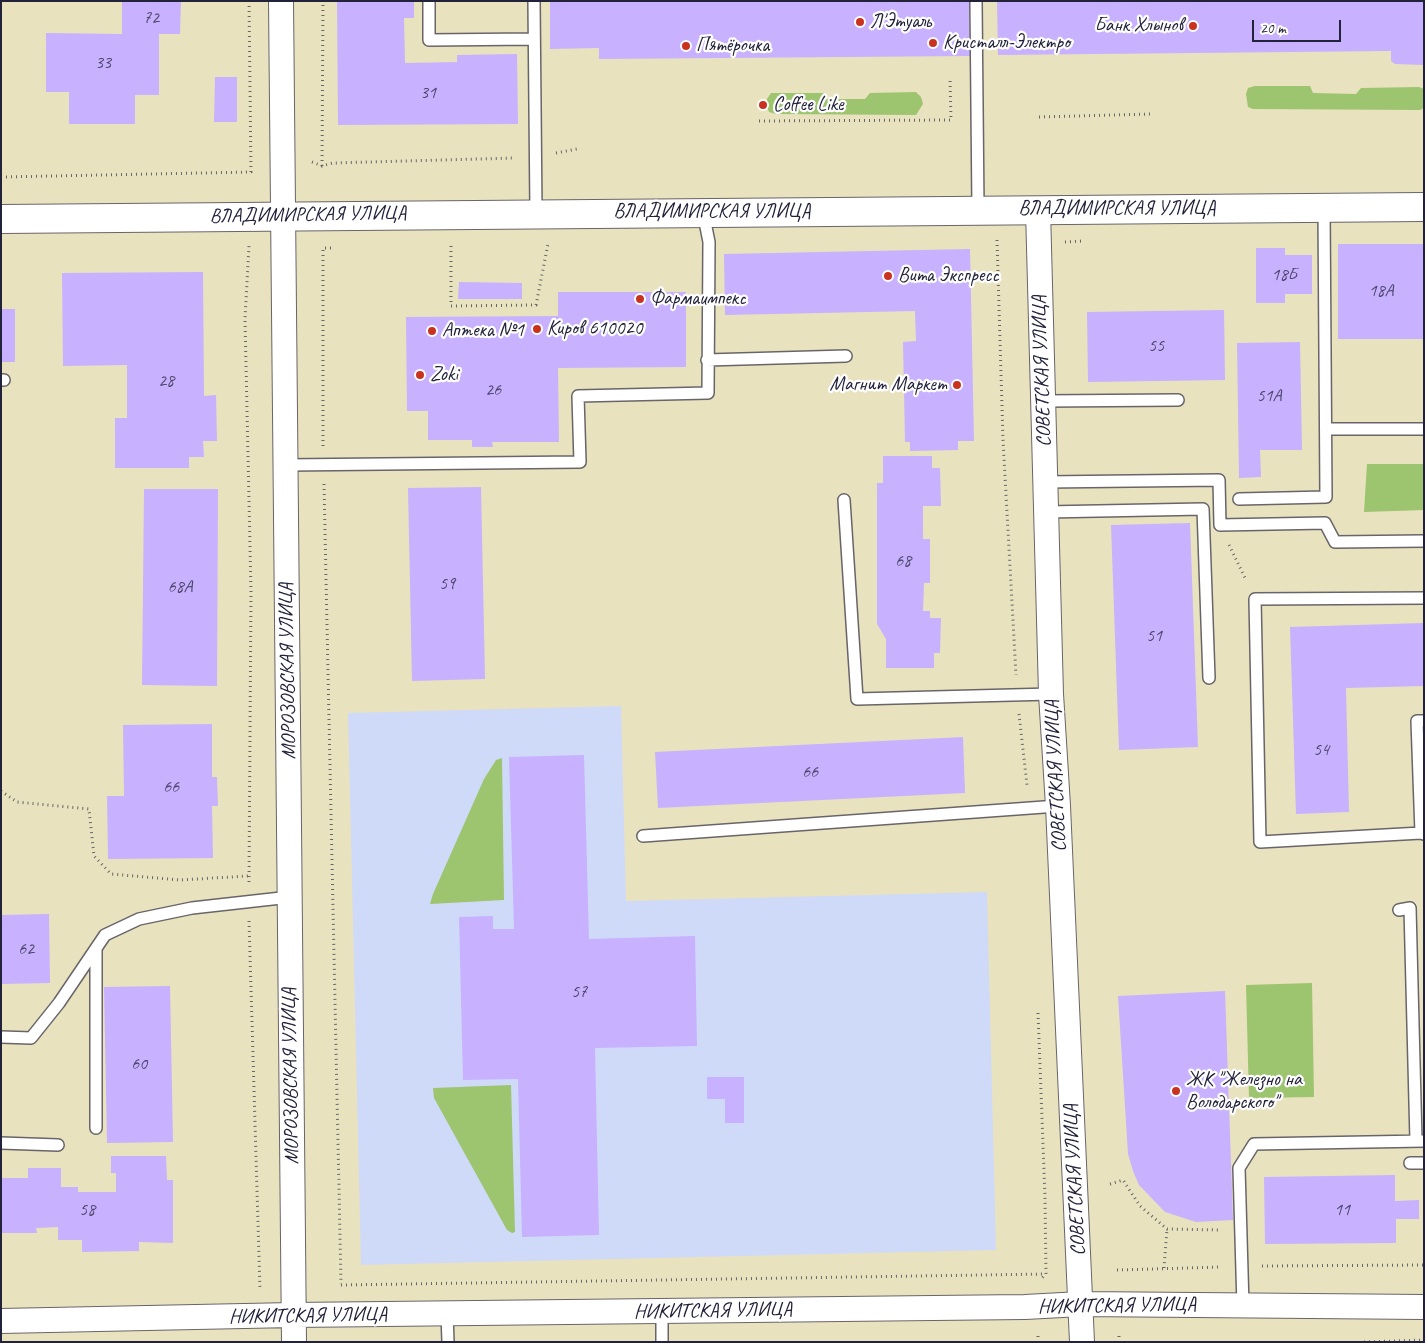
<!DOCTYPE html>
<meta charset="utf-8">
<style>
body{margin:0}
#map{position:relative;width:1425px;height:1343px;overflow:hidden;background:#e9e2bf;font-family:Caveat,sans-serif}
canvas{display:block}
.frame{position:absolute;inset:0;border:2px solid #22223b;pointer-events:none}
.scale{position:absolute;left:1252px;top:20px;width:89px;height:22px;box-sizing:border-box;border:2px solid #22223b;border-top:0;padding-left:6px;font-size:15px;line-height:18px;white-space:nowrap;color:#22223b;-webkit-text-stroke:4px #fff;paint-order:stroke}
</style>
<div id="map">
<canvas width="1425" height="1343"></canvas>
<div class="frame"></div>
<div class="scale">20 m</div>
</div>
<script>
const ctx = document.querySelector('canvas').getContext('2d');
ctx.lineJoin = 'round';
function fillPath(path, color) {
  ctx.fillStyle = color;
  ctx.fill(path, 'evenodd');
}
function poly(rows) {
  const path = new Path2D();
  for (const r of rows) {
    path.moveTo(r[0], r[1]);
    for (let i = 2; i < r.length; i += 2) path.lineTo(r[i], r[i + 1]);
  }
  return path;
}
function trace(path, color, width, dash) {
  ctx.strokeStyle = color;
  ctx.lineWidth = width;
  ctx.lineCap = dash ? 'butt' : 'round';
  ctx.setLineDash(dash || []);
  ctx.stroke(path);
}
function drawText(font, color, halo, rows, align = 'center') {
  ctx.font = font + ' Caveat,sans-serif';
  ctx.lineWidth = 4.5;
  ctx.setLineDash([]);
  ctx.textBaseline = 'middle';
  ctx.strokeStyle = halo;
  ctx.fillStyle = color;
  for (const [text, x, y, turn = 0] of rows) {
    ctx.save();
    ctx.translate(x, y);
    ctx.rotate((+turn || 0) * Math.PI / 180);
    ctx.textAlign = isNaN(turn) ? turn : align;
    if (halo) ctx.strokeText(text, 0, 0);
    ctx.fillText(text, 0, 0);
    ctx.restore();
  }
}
const built = poly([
 [621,706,626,901,987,892,996,1250,361,1265,348,713]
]);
const green = poly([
 [1255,86,1310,86,1313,93,1356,94,1361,88,1419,87,1424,89,1424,108,1420,110,1253,109,1248,107,1246,94,1248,88],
 [916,92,921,97,923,104,916,115,776,114,769,112,767,106,767,99,771,93,824,93,826,99,865,99,870,93],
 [1367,464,1424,464,1424,510,1364,512],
 [502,758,504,900,430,904,433,894,484,779,496,760],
 [1312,983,1314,1097,1249,1098,1246,985],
 [511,1085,515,1232,512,1233,507,1230,434,1098,433,1088]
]);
const building = poly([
 [122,1,181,1,180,34,159,34,159,95,135,95,135,124,69,124,69,92,46,92,46,33,122,34],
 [337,1,414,1,414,18,404,18,405,63,457,62,457,55,517,54,518,124,338,125],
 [550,1,969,1,970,56,599,59,599,48,550,49],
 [997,1,1424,1,1424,65,1395,64,1391,61,1391,51,998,55],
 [215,77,237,77,237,122,214,122],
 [1338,244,1424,244,1424,339,1338,339],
 [1256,248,1285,248,1285,255,1312,255,1312,294,1285,294,1285,303,1256,303],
 [970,249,974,441,958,441,958,450,910,451,910,442,905,442,903,342,916,341,915,311,725,315,724,254],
 [203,272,204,396,216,395,217,441,203,441,204,457,189,457,189,468,115,468,115,418,127,418,127,365,63,366,62,273],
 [459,282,522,283,522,299,458,299],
 [558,292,686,292,686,367,558,368,559,442,492,442,493,447,472,447,472,440,428,440,428,411,407,411,406,317,558,316],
 [1,309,15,309,15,362,1,362],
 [1224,310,1225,380,1088,382,1087,312],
 [1300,342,1302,450,1260,450,1261,477,1239,478,1237,343],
 [883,456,932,456,932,468,940,468,941,506,923,506,923,539,930,539,930,583,924,583,923,611,930,611,930,618,941,618,940,653,934,653,934,668,886,668,886,639,877,624,877,483,883,483],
 [481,487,485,679,412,681,408,488],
 [144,489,218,489,217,686,142,685],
 [1190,523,1198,747,1119,750,1111,525],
 [1424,623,1424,686,1346,688,1349,812,1296,814,1290,627],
 [212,724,212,777,217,777,218,806,212,806,213,858,108,859,107,796,124,796,123,725],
 [963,737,965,793,658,808,655,752],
 [584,755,589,939,695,936,697,1046,595,1048,599,1235,522,1237,518,1079,463,1080,459,917,493,916,493,929,514,929,509,757],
 [49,914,50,983,1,984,1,915],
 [170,986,173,1142,107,1143,104,987],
 [1225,991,1233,1220,1196,1222,1165,1212,1139,1185,1133,1171,1128,1154,1118,996],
 [707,1077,744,1077,744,1123,725,1123,725,1099,707,1099],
 [111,1156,166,1156,167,1180,173,1180,173,1243,139,1242,139,1251,82,1252,82,1240,58,1240,58,1227,36,1228,37,1233,1,1233,1,1178,28,1178,28,1168,61,1168,61,1187,78,1187,78,1192,116,1192,116,1173,111,1173],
 [1395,1175,1395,1201,1419,1200,1419,1219,1396,1219,1396,1243,1265,1244,1264,1177]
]);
const path = poly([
 [1039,117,1150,114],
 [759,121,951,120,950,77],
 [556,153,577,149],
 [312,162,322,166,333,163,515,158],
 [322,166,323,1],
 [1,177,251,172,249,1],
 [997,240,1003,440,1016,675],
 [1065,242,1083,241],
 [451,246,451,306,536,305,548,244],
 [323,446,323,248,334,248],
 [324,484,341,1284],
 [1229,545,1246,580],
 [1019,714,1027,785],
 [1,791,17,802,89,809,94,856,111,874,180,880,248,876],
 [249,882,251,591,245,319,249,246],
 [249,921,260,1290],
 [1038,1013,1045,1197,1046,1274,1042,1278],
 [1110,1184,1123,1180,1140,1206,1167,1229,1221,1230],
 [1262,1266,1424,1265],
 [1164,1268,1167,1229],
 [1117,1270,1221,1267],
 [341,1285,1045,1274],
 [1119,1336,1119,1342],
 [1038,1342,1038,1332],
 [1364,1342,1424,1340]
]);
const lane = poly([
 [429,1,429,40,534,39],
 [534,1,536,213],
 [976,1,978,210],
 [707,360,846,356],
 [1,380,4,380],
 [1043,401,1178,400],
 [1326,429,1424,429],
 [286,465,580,462,578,396,708,393,709,242,703,212],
 [1045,482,1219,480,1220,525,1325,523,1335,542,1424,541],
 [1239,499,1326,497,1324,208],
 [844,500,857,699,1051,694],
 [1046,512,1203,509,1209,678],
 [1424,721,1417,721,1421,833,1424,834],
 [1421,833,1260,842,1255,599,1424,598],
 [643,836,1058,806],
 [1399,910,1410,908,1416,1141],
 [96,949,96,1128],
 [1,1037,31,1038,59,1003,105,935,139,919,192,908,290,897],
 [1,1143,58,1145],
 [1410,1163,1424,1163],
 [1243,1306,1239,1168,1254,1144,1424,1141],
 [447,1314,448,1342],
 [662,1342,662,1311]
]);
const street = poly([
 [281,1,294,1342],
 [1038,210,1051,694,1058,806,1082,1342],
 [1,1321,293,1315,1025,1307,1081,1304,1424,1307]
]);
const secondary = poly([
 [1,219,1424,207]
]);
const markers = [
 [860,22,5,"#c8321e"],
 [1193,26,5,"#c8321e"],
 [933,43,5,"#c8321e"],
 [686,46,5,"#c8321e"],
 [763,105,5,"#c8321e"],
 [888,276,5,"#c8321e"],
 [640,299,5,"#c8321e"],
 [537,329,5,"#c8321e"],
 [432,331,5,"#c8321e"],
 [420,375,5,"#c8321e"],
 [957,385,5,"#c8321e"],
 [1176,1091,5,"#c8321e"]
];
const numberNames = [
 ["72",151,18],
 ["33",103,63],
 ["31",428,93],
 ["18Б",1284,275],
 ["18А",1381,291],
 ["55",1156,346],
 ["28",166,381],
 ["26",493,390],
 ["51А",1269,396],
 ["68",903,561],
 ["59",447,584],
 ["68А",180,587],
 ["51",1154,636],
 ["54",1321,750],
 ["66",810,772],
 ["66",171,787],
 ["62",26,949],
 ["57",579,992],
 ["60",139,1064],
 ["58",87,1210],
 ["11",1342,1210]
];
const poiNames = [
 ["Л'Этуаль",870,22],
 ["Банк Хлынов",1183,26,"right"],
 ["Кристалл-Электро",943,43],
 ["Пятёрочка",696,46],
 ["Coffee Like",773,105],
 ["Вита Экспресс",898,276],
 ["Фармаимпекс",650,299],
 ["Киров 610020",547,329],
 ["Аптека №1",442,331],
 ["Zoki",430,375],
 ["Магнит Маркет",947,385,"right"],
 ["ЖК \"Железно на",1186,1080],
 ["Володарского\"",1186,1103]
];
const streetNames = [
 ["ВЛАДИМИРСКАЯ УЛИЦА",1117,209],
 ["ВЛАДИМИРСКАЯ УЛИЦА",712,212],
 ["ВЛАДИМИРСКАЯ УЛИЦА",308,215,-1],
 ["СОВЕТСКАЯ УЛИЦА",1042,371,-92],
 ["МОРОЗОВСКАЯ УЛИЦА",288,671,-91],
 ["СОВЕТСКАЯ УЛИЦА",1056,776,-93],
 ["МОРОЗОВСКАЯ УЛИЦА",291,1076,-91],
 ["СОВЕТСКАЯ УЛИЦА",1075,1180,-93],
 ["НИКИТСКАЯ УЛИЦА",1117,1306,-1],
 ["НИКИТСКАЯ УЛИЦА",713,1311,-1],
 ["НИКИТСКАЯ УЛИЦА",308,1316,-1]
];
fillPath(built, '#cfdaf9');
fillPath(green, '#9dc46f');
fillPath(building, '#c8b1fe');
trace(lane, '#686569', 14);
trace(street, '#686569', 26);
trace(secondary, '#686569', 30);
trace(path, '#686569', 3, [1, 4]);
trace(lane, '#fff', 11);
trace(street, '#fff', 24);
trace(secondary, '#fff', 28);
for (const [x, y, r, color] of markers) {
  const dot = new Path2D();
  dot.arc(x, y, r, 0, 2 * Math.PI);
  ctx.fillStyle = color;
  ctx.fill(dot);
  trace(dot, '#fff', 2);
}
drawText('18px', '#4c466c', null, numberNames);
drawText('20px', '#22223b', '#fff', poiNames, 'left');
drawText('20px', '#22223b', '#fff', streetNames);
</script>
